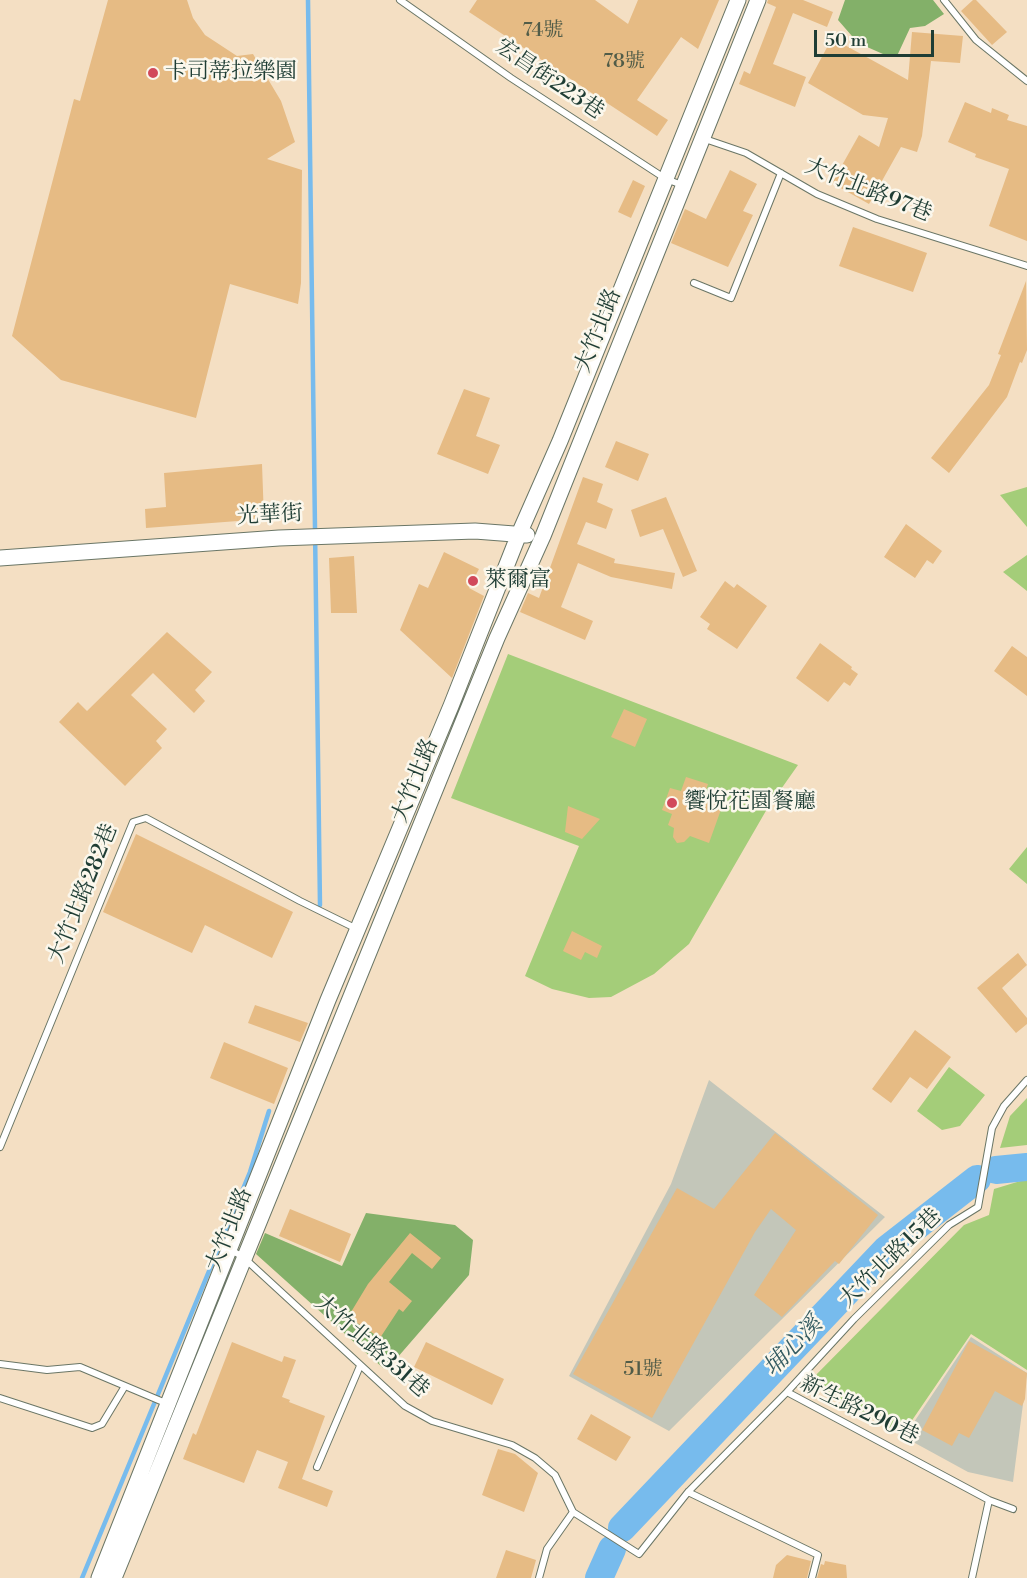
<!DOCTYPE html>
<meta charset="utf-8">
<style>
body{margin:0}
#map{position:relative;width:1027px;height:1578px;overflow:hidden;background:#f4dfc3;font-family:"Libre Bodoni",serif}
canvas{display:block}
.scale{position:absolute;left:814px;top:30px;width:120px;height:27px;box-sizing:border-box;border:3px solid #1f3d34;border-top:0;padding-left:8px;font-size:18px;line-height:21px;white-space:nowrap;color:#1f3d34;-webkit-text-stroke:4px #fbf7ec;paint-order:stroke}
</style>
<div id="map">
<canvas width="1027" height="1578"></canvas>
<div class="scale">50 m</div>
</div>
<script>
const ctx = document.querySelector('canvas').getContext('2d');
ctx.lineJoin = 'round';
function fillPath(path, color) {
  ctx.fillStyle = color;
  ctx.fill(path, 'evenodd');
}
function poly(rows) {
  const path = new Path2D();
  for (const r of rows) {
    path.moveTo(r[0], r[1]);
    for (let i = 2; i < r.length; i += 2) path.lineTo(r[i], r[i + 1]);
  }
  return path;
}
function trace(path, color, width, dash) {
  ctx.strokeStyle = color;
  ctx.lineWidth = width;
  ctx.lineCap = dash ? 'butt' : 'round';
  ctx.setLineDash(dash || []);
  ctx.stroke(path);
}
function drawText(font, color, halo, rows, align = 'center') {
  ctx.font = font + ' "Libre Bodoni","Noto Serif TC",serif';
  ctx.lineWidth = 5;
  ctx.setLineDash([]);
  ctx.textBaseline = 'middle';
  ctx.strokeStyle = halo;
  ctx.fillStyle = color;
  for (const [text, x, y, turn = 0] of rows) {
    ctx.save();
    ctx.translate(x, y);
    ctx.rotate((+turn || 0) * Math.PI / 180);
    ctx.textAlign = isNaN(turn) ? turn : align;
    if (halo) ctx.strokeText(text, 0, 0);
    ctx.fillText(text, 0, 0);
    ctx.restore();
  }
}
const industrial = poly([
 [709,1080,885,1217,669,1431,569,1376,671,1184],
 [971,1337,1027,1373,1013,1482,968,1472,904,1437]
]);
const green = poly([
 [1027,487,1027,527,1000,495],
 [1027,555,1027,591,1003,572],
 [508,654,798,765,767,809,689,944,654,974,611,997,589,998,552,989,525,976,579,846,451,798],
 [1027,847,1027,884,1009,869],
 [949,1067,985,1095,960,1126,942,1130,917,1111],
 [1027,1098,1027,1145,1000,1148,1010,1116],
 [1027,1179,1027,1370,971,1334,902,1435,808,1383,964,1225,989,1215,994,1189]
]);
const forest = poly([
 [845,0,933,0,944,14,925,26,910,28,897,56,883,54,858,43,838,20],
 [366,1213,455,1225,473,1240,469,1275,397,1358,383,1368,256,1254,265,1233,342,1266]
]);
const stream = poly([
 [308,0,320,905],
 [82,1578,250,1172,269,1111]
]);
const river = poly([
 [996,1170,1027,1167],
 [622,1528,887,1249,977,1179],
 [599,1578,612,1549]
]);
const building = poly([
 [108,0,187,0,193,18,205,35,237,56,253,54,281,101,295,142,267,159,302,170,301,283,298,304,230,284,196,418,61,380,12,336,74,99,80,101],
 [477,0,595,0,628,24,638,0,719,0,698,49,681,37,637,100,668,120,657,136,469,12],
 [768,0,803,0,833,12,827,27,793,13,773,64,806,77,795,107,739,84,744,71,750,74,776,7,767,3],
 [973,0,976,0,1007,32,992,45,961,11],
 [912,32,963,36,960,63,931,61,922,136,917,152,901,147,869,204,832,183,859,135,879,147,888,118,863,115,808,83,832,38,908,80],
 [965,102,991,113,992,108,1009,115,1007,120,1027,126,1027,241,989,226,1009,169,975,157,976,154,948,142],
 [730,170,757,184,743,211,753,215,728,267,671,243,685,209,706,219],
 [633,180,645,186,631,218,618,212],
 [853,227,927,253,913,292,839,266],
 [1026,281,1027,350,1022,363,1020,362,1007,397,949,473,931,458,989,385,1001,355,998,354],
 [464,389,490,398,476,436,500,445,488,474,437,454],
 [616,441,649,454,638,481,605,467],
 [262,464,264,519,146,528,145,509,166,507,164,473],
 [583,477,603,484,597,502,613,509,606,529,586,522,577,544,615,559,614,563,675,573,672,589,611,577,578,563,561,607,593,621,585,640,520,612,528,593,539,598],
 [666,497,697,571,683,577,663,529,640,537,631,510],
 [906,524,942,551,933,564,927,560,915,578,884,557],
 [444,552,479,569,469,588,484,596,452,678,400,630,419,584,428,588],
 [354,556,357,613,331,613,329,558],
 [725,581,734,588,737,584,767,606,737,649,707,629,710,624,700,617],
 [167,632,212,672,195,690,205,701,194,713,153,673,131,695,167,729,156,741,162,748,125,786,59,722,78,702,87,711],
 [820,643,852,667,851,669,858,674,850,686,844,682,828,702,796,678],
 [1012,646,1027,657,1027,696,994,671],
 [624,709,647,719,635,747,611,737],
 [686,777,708,784,704,796,723,804,709,843,690,836,684,842,677,843,673,837,674,828,668,825,672,814,662,810,670,788,681,791],
 [568,806,600,819,582,839,565,832],
 [136,834,293,912,272,958,205,925,192,953,103,912],
 [572,931,602,946,597,958,585,952,581,960,563,951],
 [1018,953,1027,965,1002,988,1027,1018,1027,1024,1016,1033,977,988],
 [255,1005,308,1023,300,1042,248,1023],
 [915,1030,951,1057,927,1089,910,1077,891,1103,872,1089],
 [224,1042,288,1068,274,1104,210,1078],
 [775,1133,878,1215,839,1264,835,1261,782,1317,754,1295,796,1230,771,1209,755,1232,652,1418,573,1374,677,1188,714,1209],
 [290,1209,351,1234,340,1262,279,1236],
 [410,1233,441,1258,432,1269,412,1253,389,1282,412,1301,403,1312,399,1309,380,1338,348,1317,368,1284],
 [969,1341,1027,1373,1025,1399,1022,1406,995,1391,969,1438,959,1433,952,1446,922,1430],
 [232,1342,282,1362,284,1356,296,1360,282,1397,290,1400,289,1402,325,1416,302,1479,333,1491,327,1507,278,1488,288,1462,257,1450,244,1483,183,1459,193,1433,196,1435],
 [426,1342,504,1379,492,1405,414,1367],
 [591,1414,631,1437,616,1461,577,1439],
 [498,1449,515,1454,538,1473,524,1512,482,1495],
 [506,1550,536,1560,531,1578,496,1578],
 [787,1555,811,1561,807,1578,773,1578,776,1565],
 [825,1561,846,1565,847,1578,817,1578,821,1564,824,1565]
]);
const service = poly([
 [400,0,511,78,666,179,682,185],
 [944,0,976,40,1027,81],
 [702,138,746,153,817,194,877,219,1027,266],
 [694,283,731,298,781,173],
 [0,1147,133,822,146,818,300,901,357,929],
 [231,1250,243,1257,405,1406,432,1421,512,1445,535,1458,555,1475,573,1512,639,1554,688,1492,787,1392,989,1500,1013,1509],
 [0,1364,47,1370,80,1367,168,1404],
 [787,1392,854,1319,949,1225,978,1207,992,1128,1004,1106,1027,1080],
 [0,1398,92,1428,102,1424,125,1386],
 [317,1467,360,1366],
 [688,1492,818,1555,812,1578],
 [539,1578,547,1549,573,1512],
 [972,1578,989,1500]
]);
const tertiary = poly([
 [0,558,279,538,475,531,527,535],
 [99,1578,328,1000,451,706,519,534,560,441,738,0],
 [114,1578,497,638,543,536,758,0]
]);
const markers = [
 [153,73,6,"#d1495b"],
 [473,581,6,"#d1495b"],
 [672,803,6,"#d1495b"]
];
const numberNames = [
 ["74號",543,31],
 ["78號",624,62],
 ["51號",643,1370]
];
const poiNames = [
 ["卡司蒂拉樂園",165,73],
 ["萊爾富",485,581],
 ["饗悅花園餐廳",684,803]
];
const streetNames = [
 ["宏昌街223巷",549,80,34],
 ["大竹北路97巷",868,191,22],
 ["大竹北路",599,331,-68],
 ["光華街",270,516,-3],
 ["大竹北路",416,781,-68],
 ["大竹北路282巷",84,894,-68],
 ["大竹北路",230,1230,-68],
 ["大竹北路15巷",891,1259,-44],
 ["大竹北路331巷",371,1347,41],
 ["新生路290巷",859,1411,26]
];
const waterNames = [
 ["埔心溪",794,1347,-46]
];
fillPath(industrial, '#c3c6b9');
fillPath(green, '#a4cd79');
fillPath(forest, '#83b069');
trace(stream, '#77bbed', 4.5);
trace(river, '#77bbed', 28);
fillPath(building, '#e6bb84');
trace(service, '#6a7666', 8);
trace(tertiary, '#6a7666', 17);
trace(service, '#fff', 6);
trace(tertiary, '#fff', 15);
for (const [x, y, r, color] of markers) {
  const dot = new Path2D();
  dot.arc(x, y, r, 0, 2 * Math.PI);
  ctx.fillStyle = color;
  ctx.fill(dot);
  trace(dot, '#fbf7ec', 2);
}
drawText('20px', '#515c48', null, numberNames);
drawText('22px', '#1f3d34', '#fbf7ec', poiNames, 'left');
drawText('22px', '#1f3d34', '#fbf7ec', streetNames);
drawText('italic 24px', '#355c62', '#fbf7ec', waterNames);
</script>
